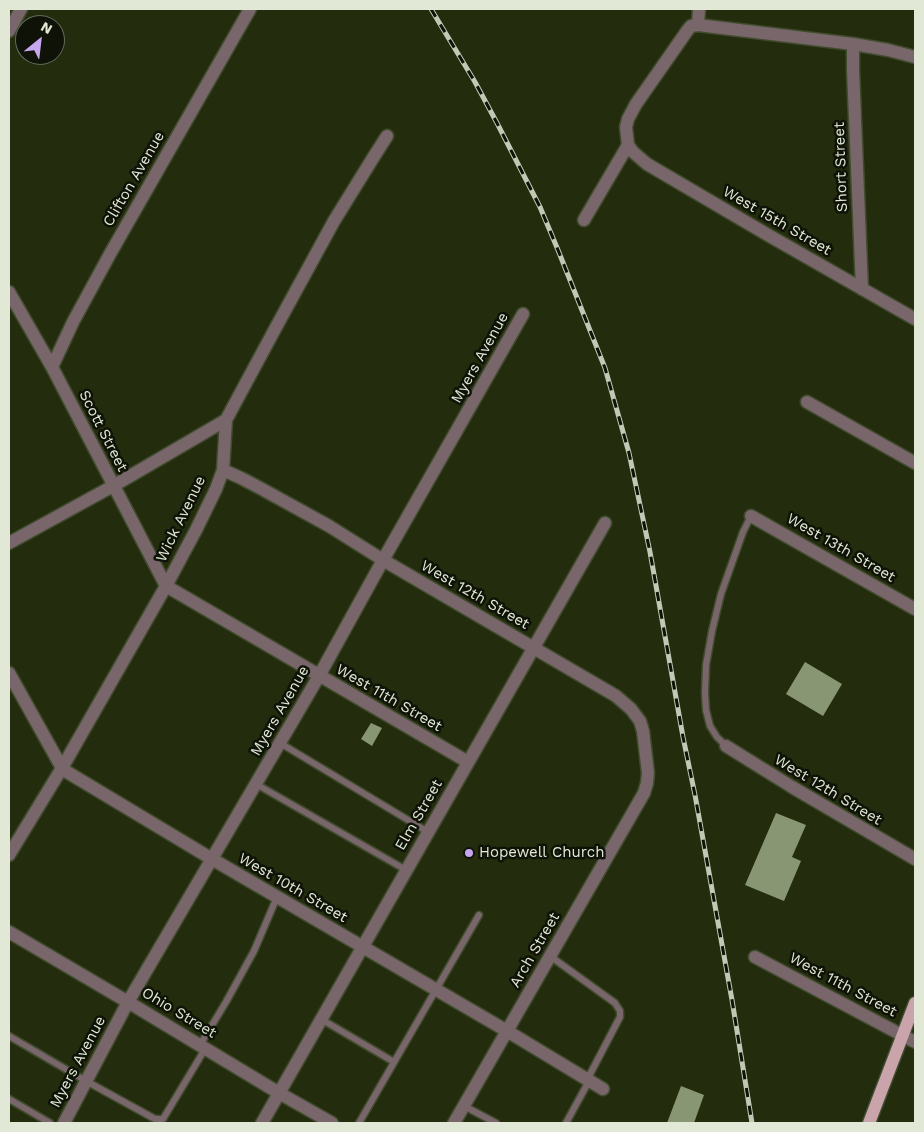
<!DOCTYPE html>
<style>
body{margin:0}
#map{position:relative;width:924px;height:1132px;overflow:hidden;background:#232d0e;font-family:"Work Sans",sans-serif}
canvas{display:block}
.frame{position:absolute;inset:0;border:10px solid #e1e9d6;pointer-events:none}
.north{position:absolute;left:15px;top:15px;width:50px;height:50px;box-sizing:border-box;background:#0f1307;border:1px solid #63695a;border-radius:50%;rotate:29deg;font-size:14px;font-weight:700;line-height:20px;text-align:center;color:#e1e9d6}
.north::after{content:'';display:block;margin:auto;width:18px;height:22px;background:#c7a6f0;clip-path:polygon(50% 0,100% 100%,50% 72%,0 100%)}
</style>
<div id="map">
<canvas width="924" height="1132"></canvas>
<div class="frame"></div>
<div class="north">N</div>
</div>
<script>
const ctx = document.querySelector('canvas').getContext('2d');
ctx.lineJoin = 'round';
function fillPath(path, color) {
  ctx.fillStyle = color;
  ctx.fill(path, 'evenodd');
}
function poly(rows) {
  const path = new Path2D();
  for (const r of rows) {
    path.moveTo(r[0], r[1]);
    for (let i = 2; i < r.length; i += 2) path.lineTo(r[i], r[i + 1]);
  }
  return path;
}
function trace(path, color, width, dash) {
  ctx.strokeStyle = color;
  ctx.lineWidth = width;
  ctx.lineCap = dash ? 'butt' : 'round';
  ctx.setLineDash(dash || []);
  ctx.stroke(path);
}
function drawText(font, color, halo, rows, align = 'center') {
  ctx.font = font + ' "Work Sans",sans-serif';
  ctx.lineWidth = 5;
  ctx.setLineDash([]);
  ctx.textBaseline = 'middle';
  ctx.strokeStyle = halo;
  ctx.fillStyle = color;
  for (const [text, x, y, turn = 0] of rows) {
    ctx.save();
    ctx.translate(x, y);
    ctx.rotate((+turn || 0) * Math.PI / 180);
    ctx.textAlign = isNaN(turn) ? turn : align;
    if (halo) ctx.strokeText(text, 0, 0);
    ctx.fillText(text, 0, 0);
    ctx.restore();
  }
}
const building = poly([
 [805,662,842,684,823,716,786,694],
 [371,723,382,728,372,746,361,739],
 [776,813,806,825,792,857,801,861,784,901,745,885],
 [681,1086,704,1095,694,1123,667,1123]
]);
const lane = poly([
 [280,743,428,832],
 [726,746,717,737,710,726,706,710,705,693,706,665,712,631,721,594,743,532,751,516],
 [256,784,406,870],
 [550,956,615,1003,620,1011,620,1017,587,1080],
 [321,1019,394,1062],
 [9,1036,86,1081,155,1119,163,1119,205,1049],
 [200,1045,226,1002,254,951,277,897],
 [9,1099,50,1123],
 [464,1106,496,1123],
 [359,1123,479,915],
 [566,1123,589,1081]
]);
const street = poly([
 [698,25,699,9],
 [9,31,21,9],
 [853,44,853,70,862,289],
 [628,145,633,152,647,164,768,235,915,319],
 [584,220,628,145,626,127,628,119,636,104,687,31,691,26,698,25,853,44,888,50,915,57],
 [9,292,52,367,166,586,468,762],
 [52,367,73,322,110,254,250,9],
 [807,402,915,463],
 [223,470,241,478,260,488,329,526,383,560,616,696,631,709,640,721,643,731,648,773,647,783,644,793,454,1123],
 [751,516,915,609],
 [9,543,113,486,226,420],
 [9,673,62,768,67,772,212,859,507,1031,603,1089],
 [726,746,792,787,915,859],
 [9,855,62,768,166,586,196,530,216,489,223,470,226,420,275,329,334,221,373,158,387,136],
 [9,932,128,1002,279,1093,332,1123],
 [755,957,915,1042],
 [64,1123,128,1002,319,676,383,560,523,314],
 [262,1123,605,523]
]);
const primary = poly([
 [869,1123,915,1003]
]);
const rail = poly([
 [431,9,475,82,497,123,540,207,558,250,605,368,629,453,650,552,683,737,695,795,732,1000,752,1123]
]);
const markers = [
 [469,853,5,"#c7a6f0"]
];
const streetNames = [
 ["Short Street",841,167,-92],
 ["Clifton Avenue",134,179,-60],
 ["West 15th Street",777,221,30],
 ["Myers Avenue",480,358,-61],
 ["Scott Street",103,431,63],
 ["Wick Avenue",181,519,-64],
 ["West 13th Street",841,548,30],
 ["West 12th Street",475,595,30],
 ["West 11th Street",389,698,30],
 ["Myers Avenue",280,711,-60],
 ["West 12th Street",828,790,31],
 ["Elm Street",419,815,-60],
 ["West 10th Street",293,888,30],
 ["Arch Street",535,950,-60],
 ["West 11th Street",843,985,28],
 ["Ohio Street",179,1013,31],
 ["Myers Avenue",78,1062,-62]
];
const poiNames = [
 ["Hopewell Church",479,853]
];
fillPath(building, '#899673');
trace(lane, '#414b2e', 9);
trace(street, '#414b2e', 15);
trace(primary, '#414b2e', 15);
trace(lane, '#78666a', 6);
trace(street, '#78666a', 12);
trace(primary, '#c9a4ab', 12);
trace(rail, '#c1c9b4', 5);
trace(rail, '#0f1307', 3, [9]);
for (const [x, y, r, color] of markers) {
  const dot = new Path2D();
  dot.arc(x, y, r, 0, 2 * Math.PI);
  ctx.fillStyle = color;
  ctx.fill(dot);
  trace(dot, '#0f1307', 2);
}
drawText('15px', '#e1e9d6', '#0f1307', streetNames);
drawText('15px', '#e1e9d6', '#0f1307', poiNames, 'left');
</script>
